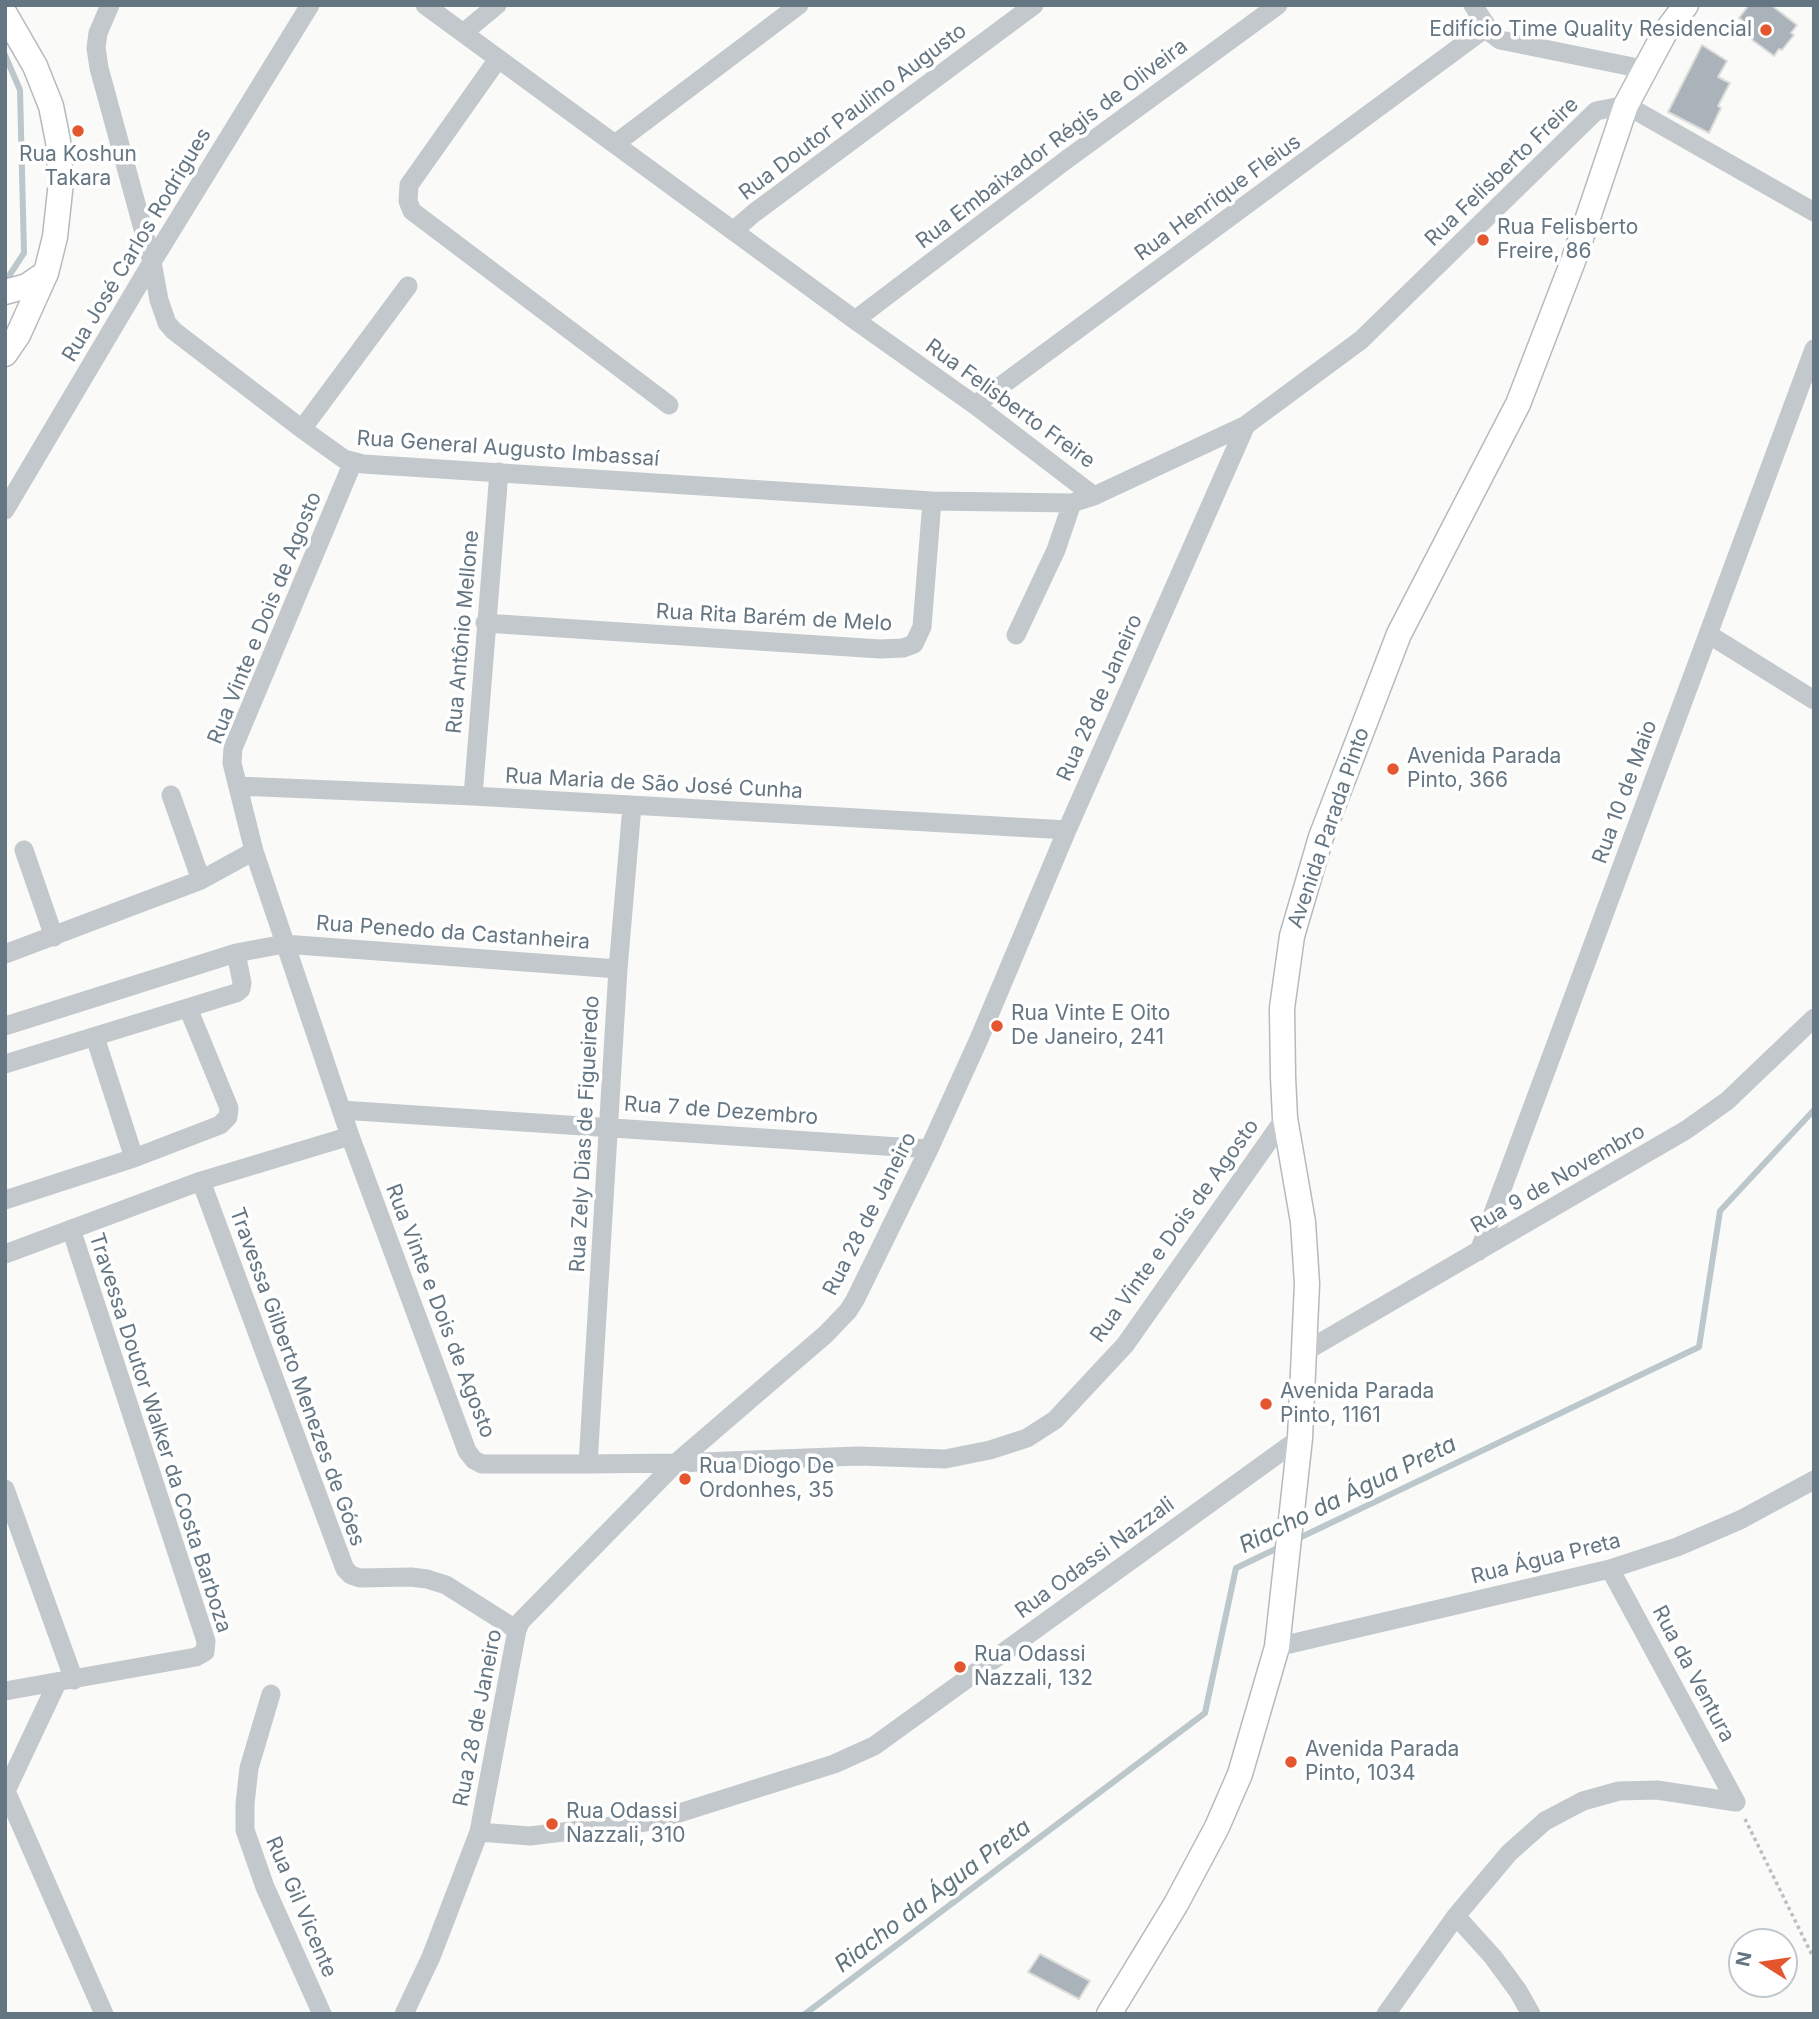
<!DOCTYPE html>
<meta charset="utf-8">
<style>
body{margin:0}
#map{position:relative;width:1819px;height:2019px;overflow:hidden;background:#fafaf8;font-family:Inter,sans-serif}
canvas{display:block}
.frame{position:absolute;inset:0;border:7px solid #657683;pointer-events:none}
.north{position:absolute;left:1728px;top:1928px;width:70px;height:70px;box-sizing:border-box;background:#fff;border:2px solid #c1c8cd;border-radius:50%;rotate:282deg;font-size:19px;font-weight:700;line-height:28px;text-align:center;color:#657683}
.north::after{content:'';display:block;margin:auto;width:24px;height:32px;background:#e4572e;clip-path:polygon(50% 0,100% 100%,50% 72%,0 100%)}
</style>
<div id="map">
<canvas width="1819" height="2019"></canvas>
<div class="frame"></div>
<div class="north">N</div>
</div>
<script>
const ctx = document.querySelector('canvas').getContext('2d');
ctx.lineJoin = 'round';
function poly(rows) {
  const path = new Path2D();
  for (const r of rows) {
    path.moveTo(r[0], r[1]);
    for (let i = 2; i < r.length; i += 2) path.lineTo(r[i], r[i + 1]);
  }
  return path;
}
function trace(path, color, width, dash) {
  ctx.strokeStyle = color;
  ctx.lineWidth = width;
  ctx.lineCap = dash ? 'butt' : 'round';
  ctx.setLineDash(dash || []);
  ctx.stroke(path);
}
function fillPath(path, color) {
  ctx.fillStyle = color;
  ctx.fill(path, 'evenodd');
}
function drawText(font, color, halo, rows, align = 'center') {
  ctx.font = font + ' Inter,sans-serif';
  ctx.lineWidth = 7;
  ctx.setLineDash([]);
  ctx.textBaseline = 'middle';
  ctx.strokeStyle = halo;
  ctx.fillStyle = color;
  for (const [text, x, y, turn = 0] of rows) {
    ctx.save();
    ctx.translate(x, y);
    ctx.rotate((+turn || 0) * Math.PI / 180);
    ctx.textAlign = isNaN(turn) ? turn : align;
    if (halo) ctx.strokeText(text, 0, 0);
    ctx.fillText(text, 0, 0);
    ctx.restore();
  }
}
const stream = poly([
 [5,55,20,90,24,253,5,282],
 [1295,1540,1699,1347,1720,1211,1814,1110],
 [805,2014,1205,1713,1236,1568,1282,1546]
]);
const building = poly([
 [1749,5,1771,5,1797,25,1791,33,1794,35,1782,50,1779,49,1774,56,1736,28,1742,20,1739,18,1749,5],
 [1702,45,1727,61,1718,77,1730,83,1718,106,1721,108,1709,133,1668,112,1702,45],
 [1040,1954,1090,1981,1079,1999,1028,1972,1040,1954]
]);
const path = poly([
 [1745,1819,1814,1959]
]);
const minor = poly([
 [110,5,98,33,96,48,99,68,152,262,159,300,167,323,174,331,302,429,344,459,363,464,932,501,1072,503,1094,496,1246,425,1361,340,1596,111,1626,105,1814,212],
 [425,5,855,320,975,405,1094,496],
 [1473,5,1492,34,1500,40,1643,69],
 [463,33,497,5],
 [498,59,409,185,408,201,412,211,669,405],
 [615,144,799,5],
 [733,231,754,213,1034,5],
 [855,320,1066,160,1278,5],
 [975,405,1487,27],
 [302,429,408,286],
 [353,462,233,748,232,763,254,851,350,1136,467,1451,474,1460,482,1464,588,1464,676,1463,858,1456,945,1459,990,1450,1027,1438,1055,1420,1125,1345,1285,1118],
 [5,510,152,262,310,5],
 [485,623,880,649,903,648,914,644,922,627,932,501],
 [1708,634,1814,700],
 [1016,635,1056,550,1072,503],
 [238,786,473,796,1067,830],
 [171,795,201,880],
 [473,796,499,472],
 [24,850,54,937],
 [5,954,201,880,254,851],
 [5,1026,236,953,284,944,618,969],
 [95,1037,134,1158],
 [5,1064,236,993,241,989,242,983,236,953],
 [341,1110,929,1149],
 [201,1181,345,1569,351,1575,360,1578,411,1577,427,1579,446,1585,517,1630],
 [5,1200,134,1158,220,1125,228,1117,229,1108,188,1008],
 [1479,1251,1814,349],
 [5,1254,201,1181,350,1136],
 [1306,1351,1686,1130,1727,1101,1814,1018],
 [588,1464,618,969,632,806],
 [5,1489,74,1680],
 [1610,1569,1736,1802],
 [1277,1647,1610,1569,1677,1547,1740,1520,1814,1480],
 [5,1691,196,1657,205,1652,206,1641,71,1229],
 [271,1694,249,1768,245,1804,245,1830,265,1887,322,2014],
 [6,1791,104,2014],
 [5,1793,57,1683],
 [479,1832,530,1836,654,1821,834,1764,874,1746,1300,1438],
 [1456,1916,1493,1957,1518,1991,1531,2014],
 [404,2014,431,1957,479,1832,517,1630,521,1621,676,1463,826,1334,848,1311,855,1300,929,1149,979,1039,1067,830,1246,425],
 [1386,2014,1456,1916,1509,1853,1545,1821,1583,1801,1619,1791,1657,1790,1736,1802]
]);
const major = poly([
 [5,14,35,66,51,106,58,141,61,182,55,237,46,273,18,335,5,354],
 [5,292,27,286,46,273],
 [1109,2014,1176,1904,1217,1827,1240,1774,1277,1647,1300,1438,1307,1284,1303,1222,1285,1118,1283,1077,1282,1008,1292,936,1321,837,1399,634,1518,404,1575,256,1626,105,1664,34,1686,5]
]);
const markers = [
 [1766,30,7,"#e4572e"],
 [78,131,7,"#e4572e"],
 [1483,240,7,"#e4572e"],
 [1393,769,7,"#e4572e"],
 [997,1026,7,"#e4572e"],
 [1266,1404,7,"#e4572e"],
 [685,1479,7,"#e4572e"],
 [960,1667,7,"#e4572e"],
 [1291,1762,7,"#e4572e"],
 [552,1824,7,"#e4572e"]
];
const poiNames = [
 ["Edifício Time Quality Residencial",1752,30,"right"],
 ["Rua Koshun",78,155,"center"],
 ["Takara",78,179,"center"],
 ["Rua Felisberto",1497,228],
 ["Freire, 86",1497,252],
 ["Avenida Parada",1407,757],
 ["Pinto, 366",1407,781],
 ["Rua Vinte E Oito",1011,1014],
 ["De Janeiro, 241",1011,1038],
 ["Avenida Parada",1280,1392],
 ["Pinto, 1161",1280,1416],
 ["Rua Diogo De",699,1467],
 ["Ordonhes, 35",699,1491],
 ["Rua Odassi",974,1655],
 ["Nazzali, 132",974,1679],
 ["Avenida Parada",1305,1750],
 ["Pinto, 1034",1305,1774],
 ["Rua Odassi",566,1812],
 ["Nazzali, 310",566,1836]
];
const streetNames = [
 ["Rua Doutor Paulino Augusto",853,112,-37],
 ["Rua Embaixador Régis de Oliveira",1052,144,-37],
 ["Rua Felisberto Freire",1502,172,-44],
 ["Rua Henrique Fleius",1218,198,-36],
 ["Rua José Carlos Rodrigues",137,245,-59],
 ["Rua Felisberto Freire",1010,404,36],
 ["Rua General Augusto Imbassaí",508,449,4],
 ["Rua Vinte e Dois de Agosto",265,618,-68],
 ["Rua Rita Barém de Melo",774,618,3],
 ["Rua Antônio Mellone",463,632,-85],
 ["Rua 28 de Janeiro",1100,698,-66],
 ["Rua Maria de São José Cunha",654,784,3],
 ["Rua 10 de Maio",1625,792,-70],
 ["Avenida Parada Pinto",1329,828,-71],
 ["Rua Penedo da Castanheira",453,933,4],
 ["Rua 7 de Dezembro",721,1111,4],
 ["Rua Zely Dias de Figueiredo",585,1134,-87],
 ["Rua 9 de Novembro",1558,1179,-30],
 ["Rua 28 de Janeiro",870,1214,-63],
 ["Rua Vinte e Dois de Agosto",1175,1231,-54],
 ["Rua Vinte e Dois de Agosto",440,1311,69],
 ["Travessa Gilberto Menezes de Góes",297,1377,70],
 ["Travessa Doutor Walker da Costa Barboza",160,1433,72],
 ["Rua Odassi Nazzali",1095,1558,-36],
 ["Rua Água Preta",1546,1559,-14],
 ["Rua da Ventura",1693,1674,62],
 ["Rua 28 de Janeiro",478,1718,-79],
 ["Rua Gil Vicente",301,1907,67]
];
const waterNames = [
 ["Riacho da Água Preta",1348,1495,-26],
 ["Riacho da Água Preta",933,1896,-37]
];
trace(stream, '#bbc7cb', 6);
fillPath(building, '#aab3b9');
trace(building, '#dcdcda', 2);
trace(major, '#b5babe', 27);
trace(path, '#bbbfc2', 3.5, [3.5, 3.5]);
trace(minor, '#c3c8cc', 19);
trace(major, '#fff', 24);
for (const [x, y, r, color] of markers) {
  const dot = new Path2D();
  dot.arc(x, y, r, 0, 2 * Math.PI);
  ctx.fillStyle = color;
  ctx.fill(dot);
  trace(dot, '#fff', 2.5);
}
drawText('21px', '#657683', '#fff', poiNames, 'left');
drawText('21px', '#657683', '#fff', streetNames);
drawText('italic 23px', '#60757c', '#fff', waterNames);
</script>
